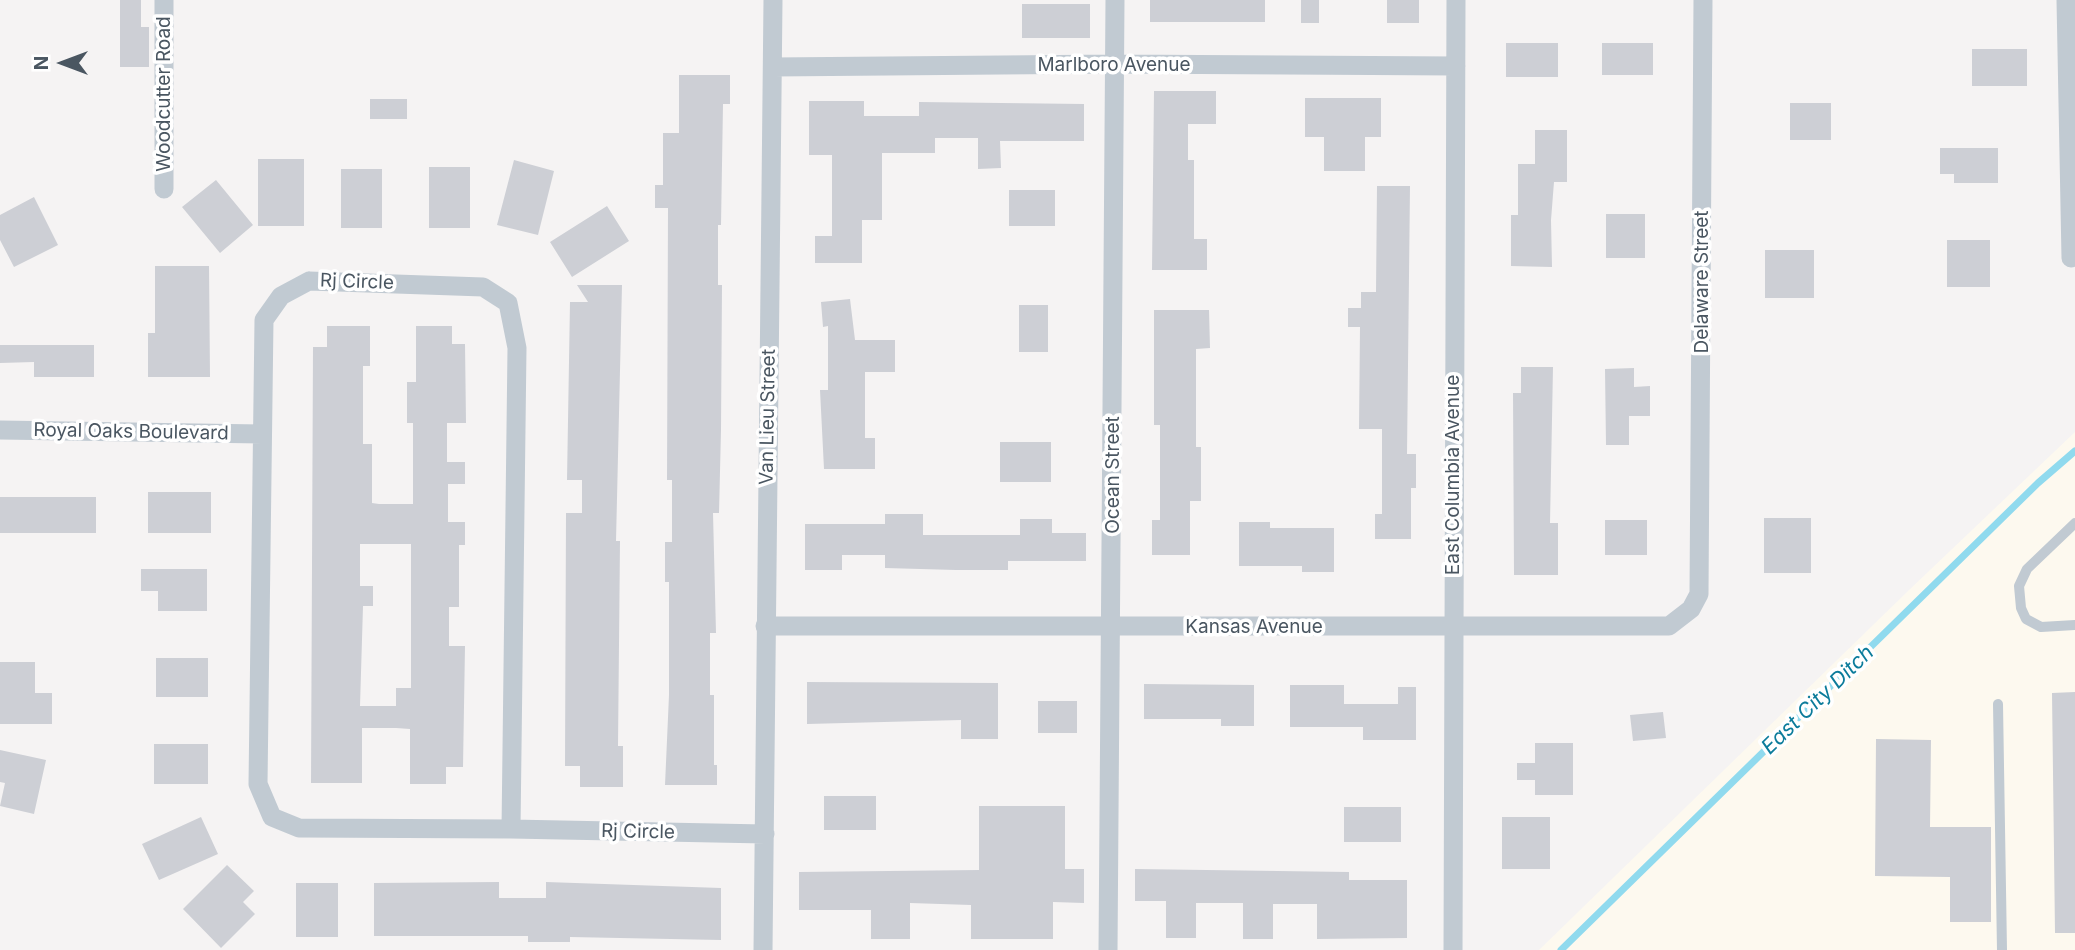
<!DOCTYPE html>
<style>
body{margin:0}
#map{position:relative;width:2075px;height:950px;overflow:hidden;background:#f5f3f3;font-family:Inter,sans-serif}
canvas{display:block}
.north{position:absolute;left:28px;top:28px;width:70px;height:70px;-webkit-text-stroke:5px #fff;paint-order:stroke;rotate:270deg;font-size:19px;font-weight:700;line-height:28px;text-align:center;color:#4a5661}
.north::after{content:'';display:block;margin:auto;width:24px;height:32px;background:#4a5661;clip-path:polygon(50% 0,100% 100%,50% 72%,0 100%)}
</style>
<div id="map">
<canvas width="2075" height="950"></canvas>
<div class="north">N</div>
</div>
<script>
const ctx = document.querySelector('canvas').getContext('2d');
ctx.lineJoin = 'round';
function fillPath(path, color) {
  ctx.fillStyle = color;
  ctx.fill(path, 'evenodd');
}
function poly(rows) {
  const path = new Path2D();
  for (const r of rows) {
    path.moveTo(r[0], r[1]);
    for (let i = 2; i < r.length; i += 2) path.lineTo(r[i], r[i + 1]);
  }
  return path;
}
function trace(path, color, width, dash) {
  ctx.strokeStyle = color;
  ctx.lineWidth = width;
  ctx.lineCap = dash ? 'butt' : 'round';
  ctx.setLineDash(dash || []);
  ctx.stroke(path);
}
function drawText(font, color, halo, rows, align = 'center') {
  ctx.font = font + ' Inter,sans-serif';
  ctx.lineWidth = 7;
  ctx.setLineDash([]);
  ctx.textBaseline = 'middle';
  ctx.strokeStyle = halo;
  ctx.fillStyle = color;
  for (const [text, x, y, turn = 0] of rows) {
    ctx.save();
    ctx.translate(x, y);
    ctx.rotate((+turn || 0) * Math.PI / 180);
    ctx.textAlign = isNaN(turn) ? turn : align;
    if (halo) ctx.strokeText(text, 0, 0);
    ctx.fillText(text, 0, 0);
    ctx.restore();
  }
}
const commercial = poly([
 [2075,432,2075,950,1539,950,1908,591]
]);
const stream = poly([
 [1561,950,2038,483,2075,451]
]);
const building = poly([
 [120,0,141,0,141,27,149,27,149,67,120,67],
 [1150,0,1265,0,1265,22,1150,22],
 [1301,0,1319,0,1319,23,1301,23],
 [1387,0,1419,0,1419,23,1387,23],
 [1022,4,1090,4,1090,38,1022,38],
 [1506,43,1558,43,1558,77,1506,77],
 [1602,43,1653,43,1653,75,1602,75],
 [1972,49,2027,49,2027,86,1972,86],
 [679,75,730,75,730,104,723,104,721,225,718,225,718,285,722,285,721,430,719,513,713,513,716,633,710,633,710,695,714,695,714,765,717,765,717,785,665,785,669,695,669,582,665,582,665,542,672,542,672,480,667,480,668,208,655,208,655,185,663,185,663,133,679,133],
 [1154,91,1216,91,1216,124,1188,124,1188,160,1194,160,1194,239,1207,239,1207,270,1152,270],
 [1305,98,1381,98,1381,137,1365,137,1365,171,1324,171,1324,137,1305,137],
 [370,99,407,99,407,119,370,119],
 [809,101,864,101,864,116,919,116,919,102,1084,104,1084,141,1000,141,1001,168,978,169,978,138,935,138,935,153,882,153,882,220,862,220,862,263,815,263,815,236,832,236,832,155,809,155],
 [1790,103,1831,103,1831,140,1790,140],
 [1535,130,1567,130,1567,182,1554,182,1551,220,1552,267,1511,266,1511,215,1518,215,1518,164,1535,164],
 [1940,148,1998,148,1998,183,1954,183,1954,174,1940,174],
 [258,159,304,159,304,226,258,226],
 [514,160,554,171,538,235,497,225],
 [429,167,470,167,470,228,429,228],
 [341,169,382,169,382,228,341,228],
 [216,180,253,225,220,253,182,207],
 [1377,186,1410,186,1407,454,1416,454,1416,488,1411,488,1411,539,1375,539,1375,514,1382,514,1382,429,1359,429,1360,327,1348,327,1348,308,1361,308,1361,292,1376,292],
 [1009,190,1055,190,1055,226,1009,226],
 [34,197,58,245,14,267,0,240,0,215],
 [607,206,629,241,572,277,550,242],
 [1606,214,1645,214,1645,258,1606,258],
 [1947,240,1990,240,1990,287,1947,287],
 [1765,250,1814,250,1814,298,1765,298],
 [155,266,209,266,210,377,148,377,148,333,155,333],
 [577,285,622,285,616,541,620,541,618,746,623,746,623,787,580,787,580,766,565,766,566,513,582,513,582,480,567,480,570,302,588,302],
 [850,299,855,340,895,340,895,372,865,372,865,438,875,438,875,469,824,469,820,390,828,390,828,326,823,327,821,302],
 [1019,305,1048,305,1048,352,1019,352],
 [1154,310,1209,310,1210,348,1196,349,1196,447,1201,447,1201,501,1190,501,1190,555,1152,555,1152,520,1160,520,1160,425,1154,425],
 [327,326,370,326,370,366,363,366,363,444,372,444,372,503,379,504,413,504,413,423,407,423,407,382,416,382,416,326,452,326,452,344,465,344,466,423,447,423,447,462,465,462,465,484,448,484,448,522,465,522,465,545,459,545,459,607,449,607,449,646,465,646,463,767,446,767,446,784,410,784,410,729,396,728,362,728,362,783,311,783,313,347,327,347],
 [360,544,411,544,411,688,396,688,396,706,360,706,363,606,373,606,373,586,360,586],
 [0,345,94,345,94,377,34,377,34,362,0,363],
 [1521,367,1553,367,1550,523,1558,523,1558,575,1514,575,1513,393,1521,393],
 [1634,368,1634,387,1650,386,1650,416,1629,416,1629,445,1606,445,1605,369],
 [1000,442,1051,442,1051,482,1000,482],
 [148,492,211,492,211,533,148,533],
 [0,497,96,497,96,533,0,533],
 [885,514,923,514,923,535,1020,535,1020,519,1052,519,1052,533,1086,533,1086,561,1008,561,1008,570,956,570,885,568,885,555,842,555,842,570,805,570,805,524,885,524],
 [1764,518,1811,518,1811,573,1764,573],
 [1605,520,1647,520,1647,555,1605,555],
 [1239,522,1270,522,1270,528,1334,528,1334,572,1302,572,1302,566,1239,566],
 [141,569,207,569,207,611,158,611,158,591,141,591],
 [156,658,208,658,208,697,156,697],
 [0,662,35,662,35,693,52,693,52,724,0,724],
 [807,682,998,683,998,739,961,739,961,720,807,724],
 [1144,684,1254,685,1254,726,1221,726,1221,719,1144,719],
 [1290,685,1344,685,1344,704,1398,704,1398,687,1416,687,1416,740,1363,740,1363,727,1290,727],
 [2075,692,2075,933,2055,933,2052,693],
 [1038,701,1077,701,1077,733,1038,733],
 [1663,712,1666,738,1633,741,1630,715],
 [1876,739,1931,740,1930,827,1991,827,1991,922,1950,922,1950,877,1875,876],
 [1535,743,1573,743,1573,795,1535,795,1535,780,1517,780,1517,763,1535,763],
 [154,744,208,744,208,784,154,784],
 [0,750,46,760,34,814,0,806,5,783,0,782],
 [824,796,876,796,876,830,824,830],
 [979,806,1065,806,1065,869,1084,869,1084,903,1053,902,1053,939,971,939,971,905,910,903,910,939,871,939,871,910,799,910,799,872,979,870],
 [1344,807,1401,807,1401,842,1344,842],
 [201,817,218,854,159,880,142,844],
 [1502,817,1550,817,1550,869,1502,869],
 [227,865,254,891,243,902,255,914,221,948,183,909],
 [1135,869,1349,872,1349,880,1407,880,1407,938,1317,939,1317,904,1273,904,1273,939,1243,939,1243,903,1196,903,1196,938,1166,938,1166,901,1135,901],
 [499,882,499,898,546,898,546,882,721,888,721,940,570,937,570,942,528,942,528,936,374,936,374,883],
 [296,883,338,883,338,937,296,937]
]);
const service = poly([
 [2075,523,2027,569,2019,586,2021,608,2026,619,2041,627,2075,625],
 [1998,704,2002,950]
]);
const minor = poly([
 [164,0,164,189],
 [2066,0,2071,258],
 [773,67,1115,64,1456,66],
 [309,281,483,287,508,303,517,348,511,829,299,828,272,817,258,784,264,320,281,296,309,281],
 [0,430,262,434],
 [765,626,1669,626,1691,609,1699,594,1703,0],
 [511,829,765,834],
 [763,950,773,0],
 [1108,950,1115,0],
 [1453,950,1456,0]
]);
const streetNames = [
 ["Marlboro Avenue",1114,65],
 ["Woodcutter Road",164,94,-90],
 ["Rj Circle",357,282,2],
 ["Delaware Street",1702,282,-90],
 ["Van Lieu Street",768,417,-89],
 ["Royal Oaks Boulevard",131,432,1],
 ["Ocean Street",1113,475,-90],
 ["East Columbia Avenue",1453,475,-90],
 ["Kansas Avenue",1254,627],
 ["Rj Circle",638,832,1]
];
const waterNames = [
 ["East City Ditch",1818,700,-44]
];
fillPath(commercial, '#fdf9ef');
trace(stream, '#90daee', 7);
fillPath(building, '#cdcfd5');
trace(service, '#c1cad2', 10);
trace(minor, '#c1cad2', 19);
drawText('19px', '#4a5661', '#fff', streetNames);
drawText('italic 21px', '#0c7c9b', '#fff', waterNames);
</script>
